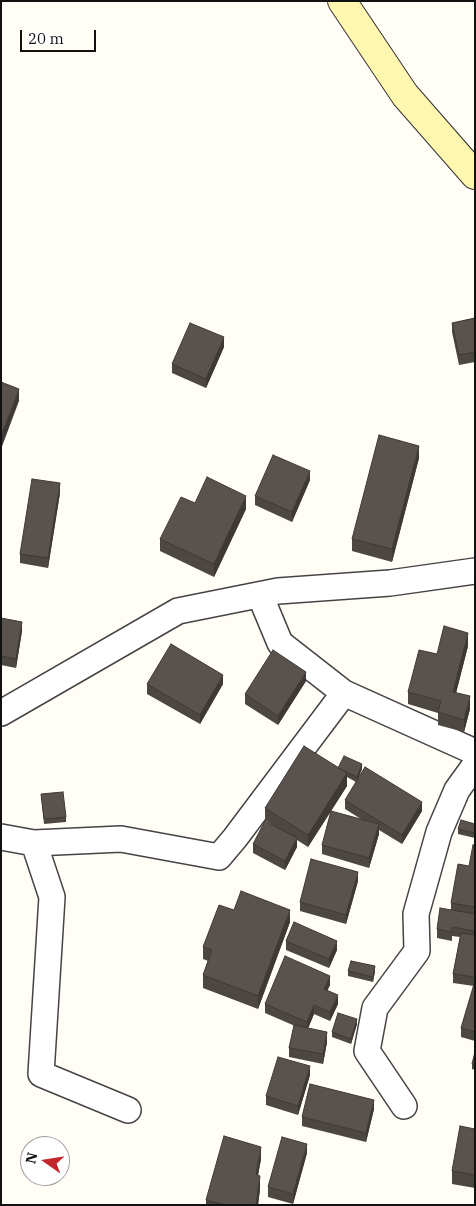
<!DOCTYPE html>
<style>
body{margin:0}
#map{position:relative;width:476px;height:1206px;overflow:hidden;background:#fffdf5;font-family:"IBM Plex Serif",serif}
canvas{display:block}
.frame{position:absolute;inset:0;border:2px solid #111;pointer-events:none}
.north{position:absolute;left:20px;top:1136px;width:50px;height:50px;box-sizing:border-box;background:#fff;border:1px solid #a0a0a0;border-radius:50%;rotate:283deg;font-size:14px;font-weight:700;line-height:20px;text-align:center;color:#111}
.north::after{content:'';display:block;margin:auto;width:18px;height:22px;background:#c4262e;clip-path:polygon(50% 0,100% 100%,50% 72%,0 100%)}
.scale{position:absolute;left:20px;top:30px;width:76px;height:22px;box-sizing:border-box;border:2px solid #111;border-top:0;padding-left:6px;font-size:15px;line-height:18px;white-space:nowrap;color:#111;-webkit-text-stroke:4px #fff;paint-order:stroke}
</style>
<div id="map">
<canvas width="476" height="1206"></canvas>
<div class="frame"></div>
<div class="north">N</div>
<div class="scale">20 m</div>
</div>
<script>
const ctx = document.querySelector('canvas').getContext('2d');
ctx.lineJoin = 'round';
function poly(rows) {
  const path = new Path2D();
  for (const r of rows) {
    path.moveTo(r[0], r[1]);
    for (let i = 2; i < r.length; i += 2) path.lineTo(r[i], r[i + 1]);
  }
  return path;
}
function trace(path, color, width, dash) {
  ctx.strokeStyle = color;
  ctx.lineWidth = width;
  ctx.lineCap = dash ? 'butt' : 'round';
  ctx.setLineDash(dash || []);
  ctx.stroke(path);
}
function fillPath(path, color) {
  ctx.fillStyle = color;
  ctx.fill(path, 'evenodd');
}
const street = poly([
 [260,595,280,643,344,693,475,752],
 [1,713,178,611,278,591,390,583,475,571],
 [1,837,34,843,121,839,219,857,235,838,344,693],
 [34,843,52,897,41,1074,128,1110],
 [404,1106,367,1051,375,1008,417,951,416,914,439,832,457,790,475,765]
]);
const secondary = poly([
 [342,1,405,95,475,175]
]);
const wall = poly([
 [475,318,475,362,459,365,452,332,452,323],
 [224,347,206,388,172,373,172,364],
 [419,458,392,562,352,551,352,539],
 [310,480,292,522,255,505,255,496],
 [60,493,48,568,20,563,20,554],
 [195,503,246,509,214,577,160,551,160,539],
 [1,618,22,631,16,668,1,665],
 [468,646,456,693,470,709,464,732,438,725,438,713,408,704,408,692,437,654],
 [306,681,278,725,245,704,245,694],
 [147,684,223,684,200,724,147,694],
 [338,768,362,769,357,780,422,811,402,844,379,830,379,834,369,868,322,854,322,845,361,819,345,809,345,800,356,782,347,777,347,786,308,847,297,840,297,847,285,870,253,853,253,844,277,828,265,820,265,808],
 [41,794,66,817,66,822,44,824],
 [475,824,475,838,458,834,458,829],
 [475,845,475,1041,461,1037,461,1028,474,986,453,983,453,974,460,937,452,936,452,941,437,938,437,929,451,910,451,903,469,866],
 [358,881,346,924,300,911,300,902],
 [234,910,290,922,258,1009,203,988,203,975,208,961,203,959,203,947],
 [286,941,337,950,329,968,286,950],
 [348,971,375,971,373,982,348,976],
 [330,985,327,990,338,1004,330,1021,314,1014,308,1028,327,1042,323,1064,289,1057,289,1048,295,1026,265,1013,265,1004],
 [357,1024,351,1044,332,1037,332,1032],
 [475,1052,475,1070,472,1069,472,1064],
 [310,1075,298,1115,266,1105,266,1096],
 [374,1109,366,1142,302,1126,302,1117],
 [475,1129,475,1188,452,1184,452,1171],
 [307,1153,293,1204,268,1197,268,1187],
 [261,1159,258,1175,260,1189,258,1205,206,1205,206,1200]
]);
const shadedWall = poly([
 [224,337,224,347,206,388,206,379],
 [19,389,19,401,1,449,1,436],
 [419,446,419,458,392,562,392,549],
 [310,471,310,480,292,522,292,512],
 [60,483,60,493,48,568,48,558],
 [246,496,246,509,214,577,214,564],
 [22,622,22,631,16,668,16,659],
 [468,633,468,646,453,705,453,692],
 [306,672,306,681,278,725,278,716],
 [223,675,223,684,200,724,200,715],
 [470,696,470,709,464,732,464,720],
 [362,764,362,769,357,782,357,777],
 [347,773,347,786,308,847,308,835],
 [422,802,422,811,402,844,402,835],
 [379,824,379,834,369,868,369,858],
 [297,838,297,847,285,870,285,861],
 [358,872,358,881,346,924,346,915],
 [290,910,290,922,258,1009,258,996],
 [337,941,337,950,329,968,329,959],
 [375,966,375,971,373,982,373,977],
 [330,976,330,985,324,998,324,989],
 [338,995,338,1004,330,1021,330,1012],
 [314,1005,314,1014,307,1031,307,1022],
 [357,1019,357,1024,351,1044,351,1039],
 [327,1032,327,1042,323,1064,323,1054],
 [310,1066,310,1075,298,1115,298,1106],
 [374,1100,374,1109,366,1142,366,1133],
 [307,1144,307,1153,293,1204,293,1194],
 [261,1147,261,1159,256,1186,256,1174],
 [260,1176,260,1189,258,1205,256,1205]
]);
const building = poly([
 [475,318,475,352,459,355,452,323,475,318],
 [190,323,224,337,206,379,172,364,190,323],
 [1,382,19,389,1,436,1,382],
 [379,435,419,446,392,549,352,539,379,435],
 [273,455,310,471,292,512,255,496,273,455],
 [207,477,246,496,214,564,160,539,181,497,195,503,207,477],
 [32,479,60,483,48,558,20,554,32,479],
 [1,618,22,622,16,659,1,656,1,618],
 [444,626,468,633,453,692,470,696,464,720,438,712,441,701,408,692,419,650,437,654,444,626],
 [171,644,223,675,200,715,147,684,171,644],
 [273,650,306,672,278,716,245,694,273,650],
 [304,746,347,773,308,835,265,808,304,746],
 [344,756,362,764,357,777,338,768,344,756],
 [365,767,422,802,402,835,345,800,365,767],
 [63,792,66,817,44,819,41,794,63,792],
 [331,811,379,824,369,858,322,845,331,811],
 [461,820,475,824,475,833,458,829,461,820],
 [265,821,297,838,285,861,253,844,265,821],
 [473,845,475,845,475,907,451,903,458,864,469,866,473,845],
 [311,859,358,872,346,915,300,902,311,859],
 [241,891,290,910,258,996,203,975,212,950,203,947,219,905,234,910,241,891],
 [440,908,475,914,475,931,452,927,452,932,437,929,440,908],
 [294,922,337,941,329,959,286,941,294,922],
 [461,933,475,935,475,977,453,974,461,933],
 [285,956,330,976,324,989,338,995,330,1012,314,1005,307,1022,265,1004,285,956],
 [351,961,375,966,373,977,348,971,351,961],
 [474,984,475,985,475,1032,461,1028,474,984],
 [338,1013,357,1019,351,1039,332,1032,338,1013],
 [294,1025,327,1032,323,1054,289,1048,294,1025],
 [475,1052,475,1065,472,1064,475,1052],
 [278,1057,310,1066,298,1106,266,1096,278,1057],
 [310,1084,374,1100,366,1133,302,1117,310,1084],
 [460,1126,475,1129,475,1175,452,1171,460,1126],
 [224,1136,261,1147,256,1174,260,1176,256,1205,225,1205,206,1200,224,1136],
 [282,1137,307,1144,293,1194,268,1187,282,1137]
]);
trace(street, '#444', 28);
trace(secondary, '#333', 30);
trace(street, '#fff', 25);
trace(secondary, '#fff6b0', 28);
fillPath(wall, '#4d4742');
fillPath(shadedWall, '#3f3936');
fillPath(building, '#5a524d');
trace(building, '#3f3936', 1);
</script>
